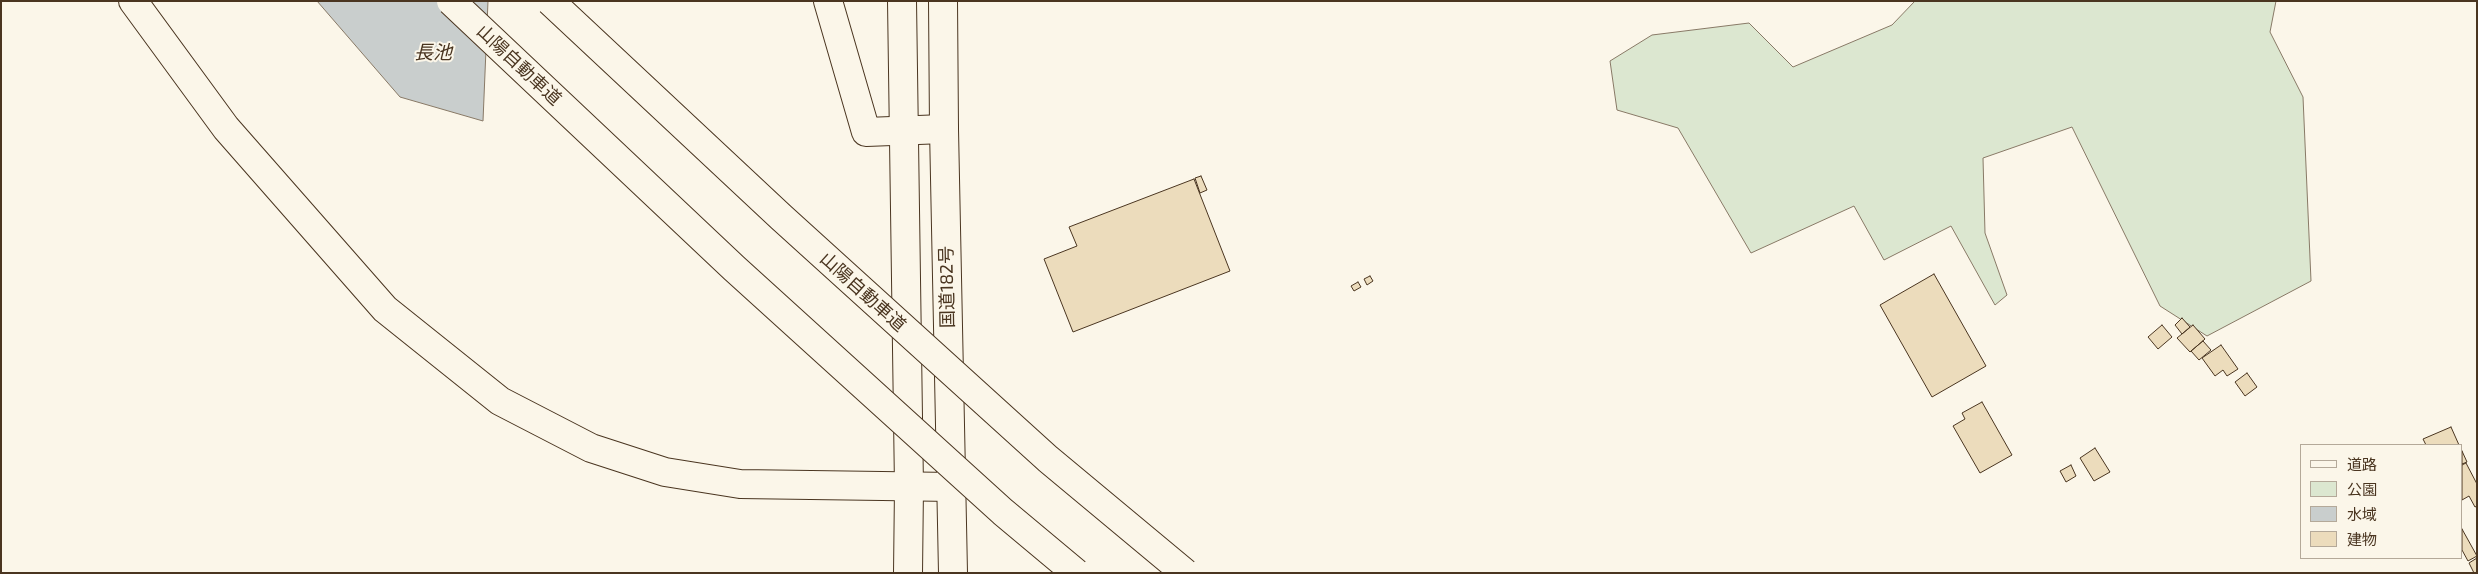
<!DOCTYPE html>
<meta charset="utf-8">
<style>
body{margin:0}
#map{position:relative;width:2478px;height:574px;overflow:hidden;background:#fbf6e9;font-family:"Exo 2","Noto Sans JP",sans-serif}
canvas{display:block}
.frame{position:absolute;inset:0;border:2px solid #4a3520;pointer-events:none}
.legend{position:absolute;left:2300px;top:444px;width:162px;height:115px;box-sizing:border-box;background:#fbf6e9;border:1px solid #b4a999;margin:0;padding:6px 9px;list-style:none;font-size:15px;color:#4a3520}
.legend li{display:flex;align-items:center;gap:10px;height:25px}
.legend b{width:25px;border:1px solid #b4a999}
</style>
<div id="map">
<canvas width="2478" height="574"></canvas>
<div class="frame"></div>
<ul class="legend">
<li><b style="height:6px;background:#fbf6e9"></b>道路</li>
<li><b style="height:14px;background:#dce7d0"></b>公園</li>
<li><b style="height:14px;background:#c9cecd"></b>水域</li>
<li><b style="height:14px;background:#ecdcbc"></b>建物</li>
</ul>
</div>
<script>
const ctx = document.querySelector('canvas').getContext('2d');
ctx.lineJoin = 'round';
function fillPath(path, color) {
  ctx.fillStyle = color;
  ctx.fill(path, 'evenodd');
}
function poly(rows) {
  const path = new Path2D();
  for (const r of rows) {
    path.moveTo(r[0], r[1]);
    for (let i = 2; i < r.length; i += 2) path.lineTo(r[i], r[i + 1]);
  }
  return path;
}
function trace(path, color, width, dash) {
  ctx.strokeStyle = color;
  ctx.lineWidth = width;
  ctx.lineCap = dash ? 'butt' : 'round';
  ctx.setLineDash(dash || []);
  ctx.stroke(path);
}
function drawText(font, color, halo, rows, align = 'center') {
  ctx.font = font + ' "Exo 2","Noto Sans JP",sans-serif';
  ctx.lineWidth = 4;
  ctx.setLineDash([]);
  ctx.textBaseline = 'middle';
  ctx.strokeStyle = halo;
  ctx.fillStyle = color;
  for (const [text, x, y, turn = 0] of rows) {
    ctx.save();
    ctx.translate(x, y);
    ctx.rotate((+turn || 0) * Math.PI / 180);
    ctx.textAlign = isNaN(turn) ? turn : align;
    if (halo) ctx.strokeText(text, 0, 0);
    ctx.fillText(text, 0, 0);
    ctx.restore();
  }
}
const green = poly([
 [1915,1,2276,1,2270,32,2303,97,2311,281,2207,336,2160,306,2072,127,1983,158,1985,233,2007,295,1995,305,1951,226,1884,260,1854,206,1751,253,1678,128,1617,110,1610,61,1652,35,1749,23,1793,67,1892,25,1915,1]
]);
const water = poly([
 [317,1,488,1,483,121,400,97,317,1]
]);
const building = poly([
 [1201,176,1207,190,1200,193,1195,178,1201,176],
 [1194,179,1230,271,1073,332,1044,259,1077,246,1069,227,1194,179],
 [1934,274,1986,366,1932,397,1880,305,1934,274],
 [1370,276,1373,281,1367,285,1364,279,1370,276],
 [1358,282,1361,287,1354,291,1351,286,1358,282],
 [2182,318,2190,327,2182,334,2175,325,2182,318],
 [2162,325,2172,337,2158,349,2148,337,2162,325],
 [2193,325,2205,339,2190,352,2177,338,2193,325],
 [2203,341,2211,350,2199,360,2191,351,2203,341],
 [2221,345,2238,369,2227,376,2223,370,2215,376,2202,358,2221,345],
 [2247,373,2257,387,2245,396,2235,382,2247,373],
 [1982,402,2012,455,1980,473,1953,426,1965,419,1962,413,1982,402],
 [2451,427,2459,445,2426,445,2423,439,2451,427],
 [2095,448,2110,472,2094,481,2080,458,2095,448],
 [2462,451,2467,462,2462,464,2462,451],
 [2466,463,2477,484,2477,506,2475,507,2469,496,2462,500,2462,465,2466,463],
 [2071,465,2076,476,2066,482,2060,471,2071,465],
 [2462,529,2477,556,2468,561,2462,550,2462,529],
 [2477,558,2477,573,2474,573,2469,563,2477,558]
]);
const minor = poly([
 [133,1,226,128,385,309,500,401,591,448,665,472,740,484,953,487],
 [828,1,866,132,944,129]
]);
const trunk = poly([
 [902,1,909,487,908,573],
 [943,1,944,129,953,573]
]);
const motorwayBridge = poly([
 [451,1,734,268,1003,512,1076,573],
 [550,1,781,217,1048,459,1185,573]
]);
const streetNames = [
 ["山陽自動車道",519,65,43],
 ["国道182号",947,287,-91],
 ["山陽自動車道",863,292,42]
];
const waterNames = [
 ["長池",433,53]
];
fillPath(green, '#dce7d0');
trace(green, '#887966', 1);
fillPath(water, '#c9cecd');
trace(water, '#887966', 1);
fillPath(building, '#ecdcbc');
trace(building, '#4a3520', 1);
trace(minor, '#4a3520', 30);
trace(trunk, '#4a3520', 30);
trace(minor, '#fbf6e9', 28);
trace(trunk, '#fbf6e9', 28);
trace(motorwayBridge, '#4a3520', 30, []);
trace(motorwayBridge, '#fbf6e9', 28);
drawText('18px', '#4a3520', '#fbf6e9', streetNames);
drawText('italic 19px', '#4a3520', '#fbf6e9', waterNames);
</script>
